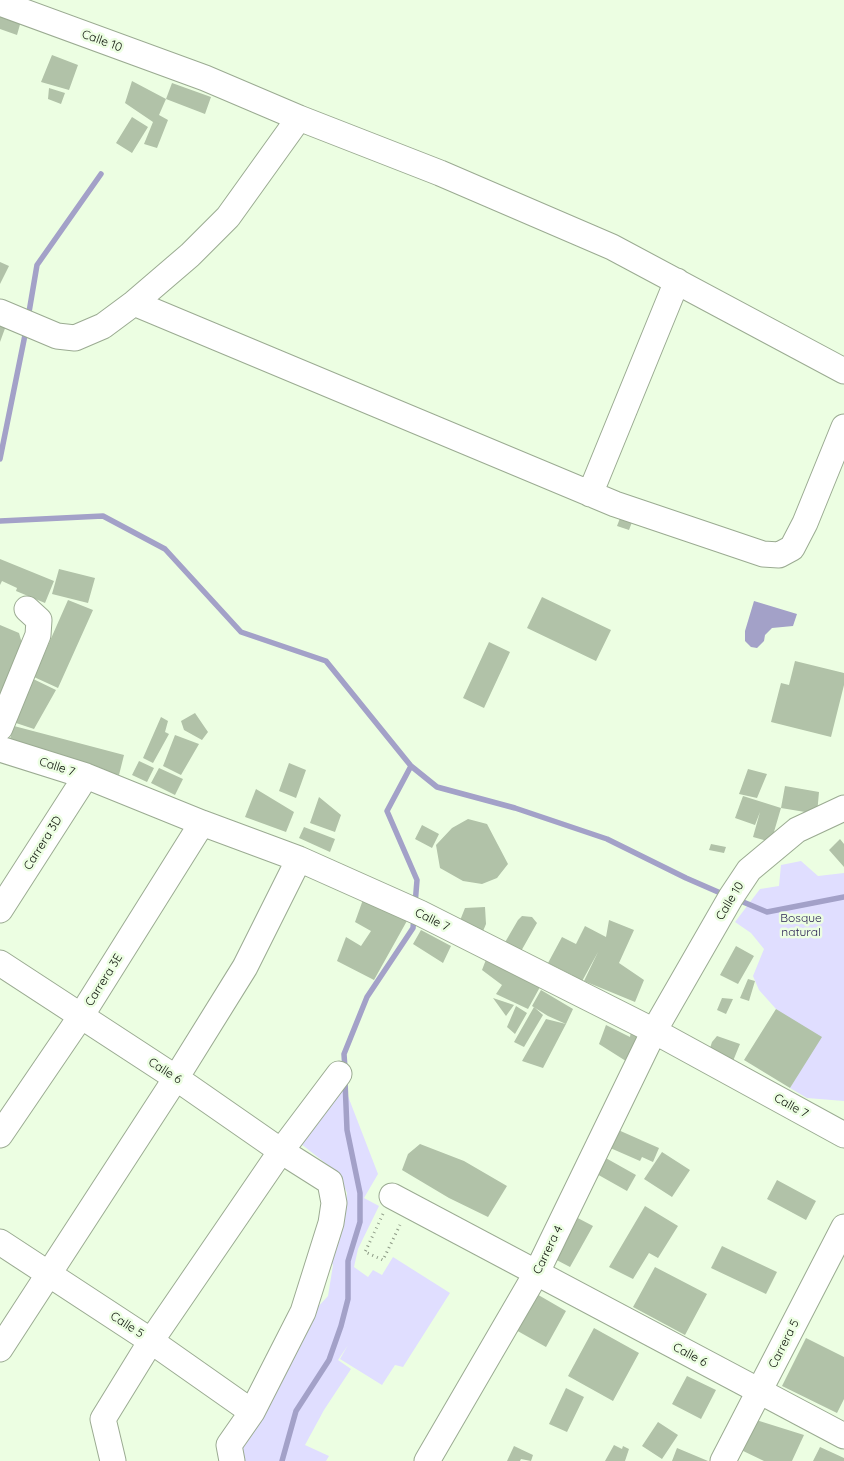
<!DOCTYPE html>
<style>
body{margin:0}
canvas{display:block;background:#ecfee2}
</style>
<canvas width="844" height="1461"></canvas>
<script>
const ctx = document.querySelector('canvas').getContext('2d');
ctx.lineJoin = 'round';
function fillPath(path, color) {
  ctx.fillStyle = color;
  ctx.fill(path, 'evenodd');
}
function poly(rows) {
  const path = new Path2D();
  for (const r of rows) {
    path.moveTo(r[0], r[1]);
    for (let i = 2; i < r.length; i += 2) path.lineTo(r[i], r[i + 1]);
  }
  return path;
}
function trace(path, color, width, dash) {
  ctx.strokeStyle = color;
  ctx.lineWidth = width;
  ctx.lineCap = dash ? 'butt' : 'round';
  ctx.setLineDash(dash || []);
  ctx.stroke(path);
}
function drawText(font, color, halo, rows, align = 'center') {
  ctx.font = font + ' Quicksand,sans-serif';
  ctx.lineWidth = 5;
  ctx.setLineDash([]);
  ctx.textBaseline = 'middle';
  ctx.strokeStyle = halo;
  ctx.fillStyle = color;
  for (const [text, x, y, turn = 0] of rows) {
    ctx.save();
    ctx.translate(x, y);
    ctx.rotate((+turn || 0) * Math.PI / 180);
    ctx.textAlign = isNaN(turn) ? turn : align;
    if (halo) ctx.strokeText(text, 0, 0);
    ctx.fillText(text, 0, 0);
    ctx.restore();
  }
}
const green = poly([
 [801,861,818,876,844,873,844,1101,807,1098,790,1088,805,1063,784,1015,776,1009,759,990,753,976,764,949,751,933,735,922,760,889,779,886,781,865],
 [341,1078,378,1174,364,1198,379,1206,358,1249,354,1267,368,1277,373,1270,382,1275,393,1257,450,1293,403,1367,395,1365,382,1385,340,1359,348,1345,338,1360,351,1369,324,1410,305,1445,329,1456,326,1461,234,1461,304,1322,328,1296,333,1265,325,1253,343,1225,347,1193,338,1173,296,1140]
]);
const water = poly([
 [754,601,797,614,793,626,772,628,765,635,764,641,757,648,751,647,745,641,745,631]
]);
const stream = poly([
 [28,318,37,265,101,174],
 [0,459,26,330],
 [0,521,103,516,165,549,241,632,326,661,411,766,437,787,515,808,607,839,686,878,725,895],
 [411,766,387,811,417,880,415,905],
 [736,899,767,912,844,897],
 [345,1069,344,1054,367,997,413,928,414,917],
 [282,1461,296,1411,329,1360,341,1326,348,1299,348,1261,360,1222,360,1193,347,1130,345,1081]
]);
const building = poly([
 [0,14,21,21,17,35,0,29],
 [52,55,78,65,69,90,41,82],
 [132,81,166,99,159,115,168,120,157,148,144,144,153,122,125,103],
 [172,83,211,97,205,114,166,99],
 [49,88,65,93,61,104,48,99],
 [132,117,148,127,132,153,116,143],
 [0,262,9,266,0,284],
 [0,320,7,323,0,342],
 [622,513,634,517,629,530,617,526],
 [0,559,54,581,45,603,16,591,17,588,2,581,0,585],
 [59,569,95,578,88,603,52,594],
 [542,597,611,630,596,661,527,628],
 [68,600,93,610,58,688,34,677],
 [0,625,19,633,24,650,0,700],
 [489,642,510,652,484,708,463,698],
 [795,661,844,673,844,685,831,737,771,722,781,683,789,685],
 [27,676,56,690,34,729,10,721],
 [195,713,208,732,202,740,184,730,181,721],
 [161,717,168,721,165,732,169,734,153,763,143,758],
 [14,726,124,755,119,775,8,745],
 [175,735,199,744,181,775,163,766],
 [139,761,154,768,147,782,132,775],
 [289,763,306,770,296,798,279,791],
 [159,768,183,779,175,795,151,783],
 [748,769,767,774,757,798,739,794],
 [785,786,819,792,817,814,781,808],
 [256,789,294,812,286,832,245,817],
 [743,796,781,808,771,842,753,837,760,812,755,825,735,818],
 [319,797,341,815,335,832,310,823],
 [468,819,487,824,508,864,497,878,482,884,463,881,440,868,436,845,452,828],
 [422,825,439,834,432,848,415,839],
 [304,827,335,839,330,852,299,838],
 [840,839,844,844,844,867,829,850],
 [711,844,726,847,724,853,709,850],
 [365,894,408,919,374,980,337,961,346,937,361,946,371,931,355,922],
 [485,907,486,924,481,936,457,928,465,908],
 [522,916,532,917,537,923,520,953,504,944,518,920],
 [609,920,634,930,619,963,644,980,635,1002,584,981,598,952,580,985,572,980,572,975,548,963,562,937,576,944,585,926,606,937],
 [421,930,451,946,443,963,413,944],
 [736,946,754,956,738,984,720,975],
 [487,957,540,987,528,1009,496,994,502,985,482,970],
 [748,979,755,981,749,1001,740,998],
 [541,990,573,1009,566,1024,548,1016,532,1006],
 [493,998,514,1005,506,1016],
 [722,998,733,999,726,1014,717,1010],
 [516,1006,527,1013,515,1034,507,1027],
 [534,1007,543,1015,524,1047,514,1042],
 [776,1009,822,1037,790,1088,744,1060],
 [546,1019,566,1024,543,1068,522,1061],
 [606,1025,630,1037,631,1031,644,1034,629,1063,599,1044],
 [717,1036,740,1044,733,1061,709,1051,712,1042],
 [616,1129,659,1148,653,1162,642,1157,640,1161,608,1147],
 [420,1144,464,1161,507,1186,488,1217,449,1198,402,1170,408,1154],
 [662,1152,690,1170,672,1197,644,1179],
 [604,1157,636,1175,627,1191,595,1173],
 [777,1180,816,1201,806,1220,767,1199],
 [645,1206,678,1226,658,1258,649,1253,633,1279,609,1267],
 [572,1215,593,1226,570,1267,549,1256],
 [722,1246,777,1272,766,1294,711,1268],
 [655,1267,707,1294,685,1335,633,1307],
 [528,1289,566,1311,546,1347,507,1325],
 [594,1328,639,1353,613,1401,568,1376],
 [806,1338,844,1357,844,1399,837,1413,782,1386],
 [687,1376,716,1390,701,1419,672,1404],
 [566,1388,584,1397,567,1432,549,1424],
 [753,1419,804,1435,792,1461,764,1461,739,1449],
 [658,1422,678,1435,662,1459,642,1446],
 [614,1445,622,1449,623,1446,629,1449,625,1461,605,1461],
 [514,1446,533,1455,531,1461,521,1459,520,1461,507,1461],
 [820,1447,844,1458,844,1461,813,1461],
 [677,1448,708,1461,672,1461]
]);
const path = poly([
 [383,1214,365,1252,383,1260,400,1225]
]);
const minor = poly([
 [0,3,205,78,299,118,440,173,612,247,844,371],
 [134,303,615,504,763,554,779,555,792,548,805,523,844,427],
 [0,312,57,336,75,338,103,326,134,303,190,255,228,217,299,118],
 [590,494,677,281],
 [0,728,38,635,39,620,27,609],
 [0,749,86,776,202,823,299,859,420,913,654,1031,844,1135],
 [0,910,86,776],
 [0,963,176,1078,281,1151,330,1182,334,1203,331,1223,303,1312,252,1412,229,1445,232,1461],
 [0,1135,81,1016,202,823],
 [392,1196,844,1436],
 [0,1242,151,1341,252,1412],
 [0,1349,176,1078,245,967,299,859],
 [113,1461,103,1419,151,1341,281,1151,339,1074],
 [427,1461,537,1272,654,1031,731,897,749,870,797,830,844,808],
 [723,1461,844,1227]
]);
const streetNames = [
 ["Calle 10",102,41,20],
 ["Calle 7",57,767,18],
 ["Carrera 3D",43,843,-58],
 ["Calle 10",730,901,-59],
 ["Calle 7",432,920,26],
 ["Carrera 3E",104,980,-58],
 ["Calle 6",165,1071,33],
 ["Calle 7",791,1106,29],
 ["Carrera 4",548,1250,-64],
 ["Calle 5",127,1325,33],
 ["Carrera 5",784,1344,-63],
 ["Calle 6",690,1355,28]
];
const parkNames = [
 ["Bosque",801,918],
 ["natural",801,932]
];
fillPath(green, '#e0deff');
fillPath(water, '#a3a1c8');
trace(stream, '#a3a1c8', 5.5);
fillPath(building, '#b1c2a8');
trace(minor, '#9bab92', 27);
trace(path, '#8d9a86', 3, [1, 4]);
trace(minor, '#fff', 25);
drawText('12px', '#0a1007', '#ecfee2', streetNames);
drawText('12px', '#2c2455', '#ecfee2', parkNames);
</script>
